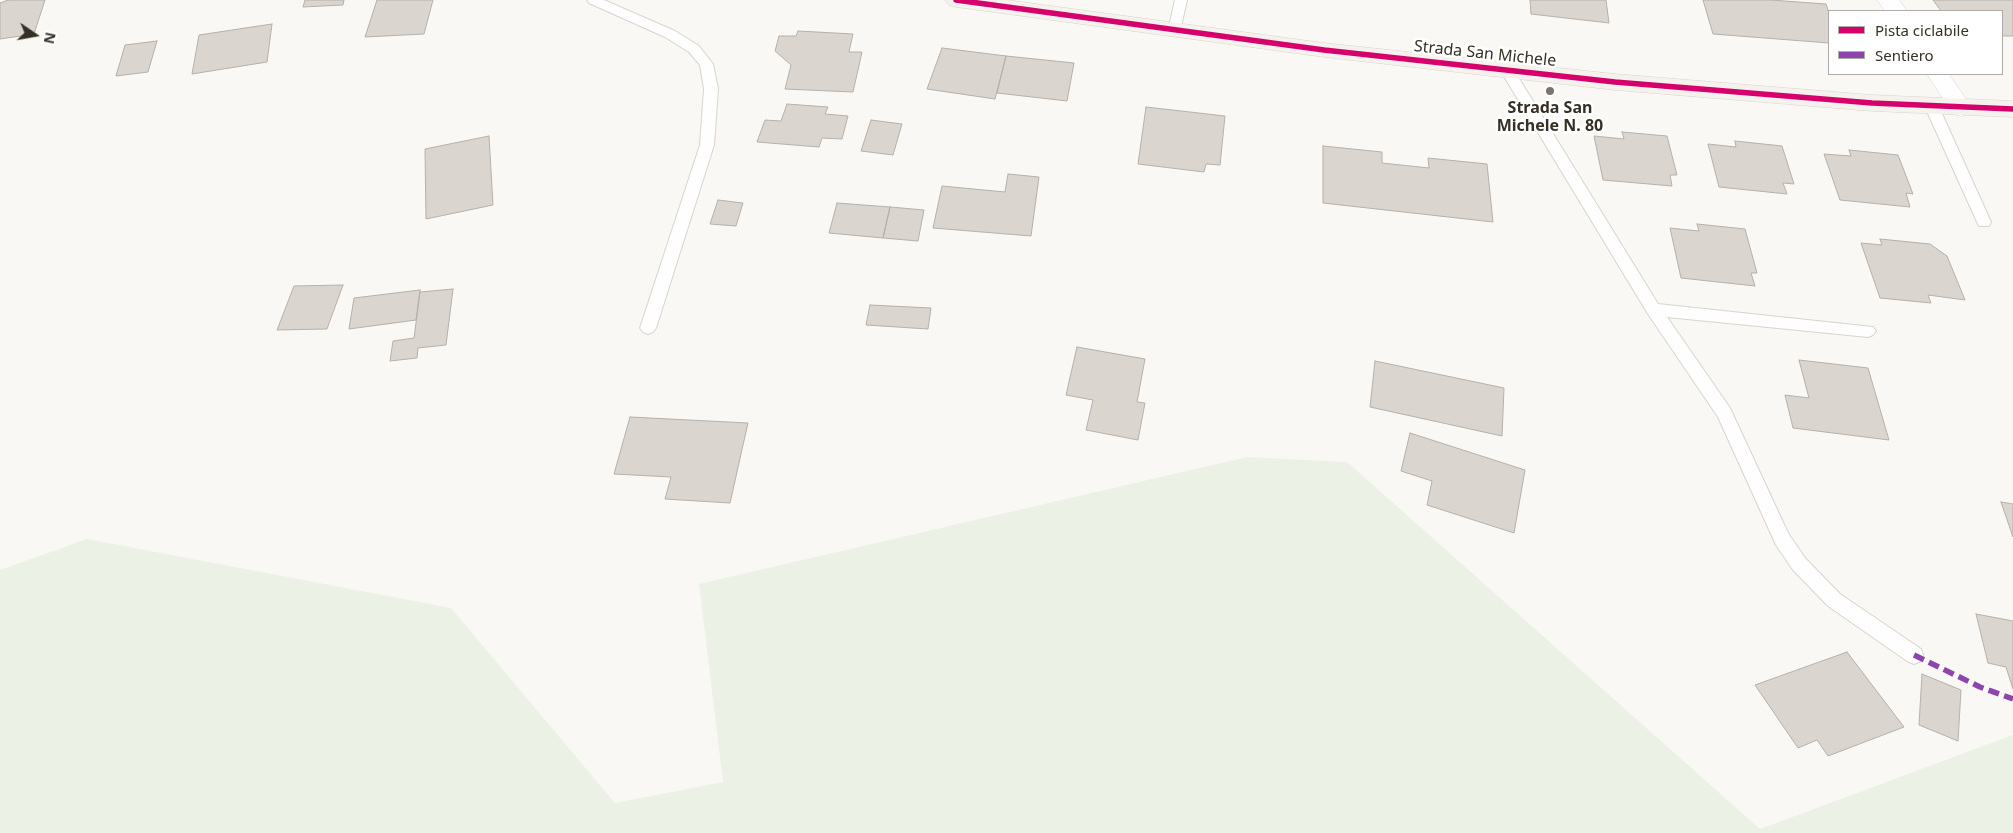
<!DOCTYPE html>
<style>
body{margin:0}
#map{position:relative;width:2013px;height:833px;overflow:hidden;background:#faf8f5;font-family:"Noto Sans",sans-serif}
canvas{display:block}
.legend{position:absolute;left:1828px;top:10px;width:175px;height:65px;box-sizing:border-box;background:#fff;border:1px solid #afaca7;margin:0;padding:6px 9px;list-style:none;font-size:15px;color:#362f24}
.legend li{display:flex;align-items:center;gap:10px;height:25px}
.legend b{width:25px;border:1px solid #afaca7}
.north{position:absolute;left:10px;top:10px;width:50px;height:50px;-webkit-text-stroke:4px #fff;paint-order:stroke;rotate:102deg;font-size:14px;font-weight:700;line-height:20px;text-align:center;color:#362f24}
.north::after{content:'';display:block;margin:auto;width:18px;height:22px;background:#362f24;clip-path:polygon(50% 0,100% 100%,50% 72%,0 100%)}
</style>
<div id="map">
<canvas width="2013" height="833"></canvas>
<ul class="legend">
<li><b style="height:6px;background:#d6006c"></b>Pista ciclabile</li>
<li><b style="height:6px;background:#8e44ad"></b>Sentiero</li>
</ul>
<div class="north">N</div>
</div>
<script>
const ctx = document.querySelector('canvas').getContext('2d');
ctx.lineJoin = 'round';
function fillPath(path, color) {
  ctx.fillStyle = color;
  ctx.fill(path, 'evenodd');
}
function poly(rows) {
  const path = new Path2D();
  for (const r of rows) {
    path.moveTo(r[0], r[1]);
    for (let i = 2; i < r.length; i += 2) path.lineTo(r[i], r[i + 1]);
  }
  return path;
}
function trace(path, color, width, dash) {
  ctx.strokeStyle = color;
  ctx.lineWidth = width;
  ctx.lineCap = dash ? 'butt' : 'round';
  ctx.setLineDash(dash || []);
  ctx.stroke(path);
}
function drawText(font, color, halo, rows, align = 'center') {
  ctx.font = font + ' "Noto Sans",sans-serif';
  ctx.lineWidth = 5;
  ctx.setLineDash([]);
  ctx.textBaseline = 'middle';
  ctx.strokeStyle = halo;
  ctx.fillStyle = color;
  for (const [text, x, y, turn = 0] of rows) {
    ctx.save();
    ctx.translate(x, y);
    ctx.rotate((+turn || 0) * Math.PI / 180);
    ctx.textAlign = isNaN(turn) ? turn : align;
    if (halo) ctx.strokeText(text, 0, 0);
    ctx.fillText(text, 0, 0);
    ctx.restore();
  }
}
const green = poly([
 [1247,457,1347,462,1760,829,2013,735,2013,833,0,833,0,570,87,539,451,608,615,803,723,782,699,584]
]);
const building = poly([
 [8,0,45,0,34,34,0,39,0,3,8,0],
 [305,0,344,0,343,5,303,7,305,0],
 [377,0,433,0,424,34,365,37,377,0],
 [1530,0,1606,0,1609,23,1531,14,1530,0],
 [1703,0,1771,0,1826,4,1829,13,1829,43,1713,34,1703,0],
 [1933,0,2013,0,2013,36,2002,36,2002,11,1941,11,1933,0],
 [272,24,267,62,192,74,199,35,272,24],
 [798,31,853,34,849,52,862,52,853,92,785,89,791,65,775,51,779,36,796,36,798,31],
 [157,41,148,72,116,76,125,45,157,41],
 [942,48,1006,56,995,99,927,89,942,48],
 [1006,56,1074,63,1067,101,997,93,1006,56],
 [787,104,828,107,825,114,848,116,842,139,822,138,819,147,757,142,765,120,781,121,787,104],
 [1146,107,1225,116,1220,165,1206,164,1204,172,1138,164,1146,107],
 [871,120,902,124,893,155,861,151,871,120],
 [1622,132,1667,136,1677,175,1670,175,1672,186,1603,180,1594,136,1624,139,1622,132],
 [489,136,493,205,426,219,425,149,489,136],
 [1735,141,1782,146,1794,184,1783,183,1787,194,1719,187,1708,144,1736,147,1735,141],
 [1323,146,1382,152,1382,163,1429,168,1428,158,1487,164,1493,222,1323,203,1323,146],
 [1849,150,1898,155,1913,194,1906,193,1910,207,1840,200,1824,154,1851,156,1849,150],
 [1008,174,1039,177,1031,236,933,228,942,186,1005,192,1008,174],
 [718,200,743,203,736,226,710,224,718,200],
 [837,203,890,207,883,238,829,233,837,203],
 [890,207,924,210,918,241,883,238,890,207],
 [1697,224,1745,229,1757,273,1751,273,1755,286,1681,278,1670,228,1699,231,1697,224],
 [1880,239,1930,244,1947,256,1965,300,1928,295,1931,303,1880,298,1861,243,1882,245,1880,239],
 [343,285,327,329,277,330,294,286,343,285],
 [453,289,446,345,418,348,417,358,390,361,393,341,414,338,420,292,453,289],
 [420,290,416,320,349,329,354,298,420,290],
 [870,305,931,308,928,329,866,325,870,305],
 [1077,347,1145,359,1137,402,1145,403,1138,440,1086,430,1093,400,1066,395,1077,347],
 [1799,360,1868,368,1889,440,1793,428,1785,395,1809,398,1799,360],
 [1375,361,1504,388,1502,436,1370,407,1375,361],
 [630,417,748,423,730,503,665,499,671,477,614,474,630,417],
 [1410,433,1525,470,1514,533,1427,505,1432,481,1401,471,1410,433],
 [2001,502,2013,504,2013,537,2001,502],
 [1976,614,2013,621,2013,689,2006,667,1988,663,1976,614],
 [1847,652,1904,727,1828,756,1817,740,1798,748,1755,685,1847,652],
 [1922,674,1961,690,1958,741,1919,725,1922,674]
]);
const lane = poly([
 [587,0,604,0,675,31,699,46,713,64,718,89,714,145,656,328,653,332,648,334,643,332,640,328,700,145,704,89,700,65,689,52,665,37,589,3,587,0],
 [1175,0,1187,0,1180,31,1174,35,1168,31,1175,0],
 [1507,66,1512,67,1658,304,1873,327,1876,331,1873,335,1868,337,1667,317,1730,408,1788,533,1805,558,1840,594,1921,649,1923,655,1921,661,1914,664,1907,661,1828,606,1793,570,1776,545,1718,417,1648,314,1500,70,1507,66],
 [1932,102,1939,107,1991,222,1989,226,1979,226,1977,222,1925,107,1932,102]
]);
const street = poly([
 [1877,0,1899,0,1907,11,1885,11,1877,0],
 [1927,74,1949,74,1972,108,1969,114,1961,116,1953,114,1927,74]
]);
const secondary = poly([
 [945,0,1007,0,1324,43,1615,74,1872,95,2013,101,2013,117,1872,111,1615,90,1324,57,956,7,949,5,945,0]
]);
const quiet = poly([
 [1914,655,1980,687,2013,699]
]);
const cycleway = poly([
 [956,0,1324,50,1615,82,1872,103,2013,109]
]);
const markers = [
 [1550,91,5,"#7b756d"]
];
const streetNames = [
 ["Strada San Michele",1485,54,6]
];
const poiNames = [
 ["Strada San",1550,108],
 ["Michele N. 80",1550,126]
];
fillPath(green, '#ebf1e5');
fillPath(building, '#dad5ce');
trace(building, '#b5b0aa', 1);
trace(lane, '#d9d4cc', 2);
trace(street, '#d9d4cc', 1);
trace(secondary, '#d9d4cc', 1);
fillPath(lane, '#fefefe');
fillPath(street, '#fefefe');
fillPath(secondary, '#f5f1ed');
trace(quiet, '#8e44ad', 5.5, [11, 5.5]);
trace(cycleway, '#d6006c', 5.5);
for (const [x, y, r, color] of markers) {
  const dot = new Path2D();
  dot.arc(x, y, r, 0, 2 * Math.PI);
  ctx.fillStyle = color;
  ctx.fill(dot);
  trace(dot, '#fff', 2);
}
drawText('16px', '#362f24', '#fff', streetNames);
drawText('bold 16px', '#362f24', '#fff', poiNames);
</script>
